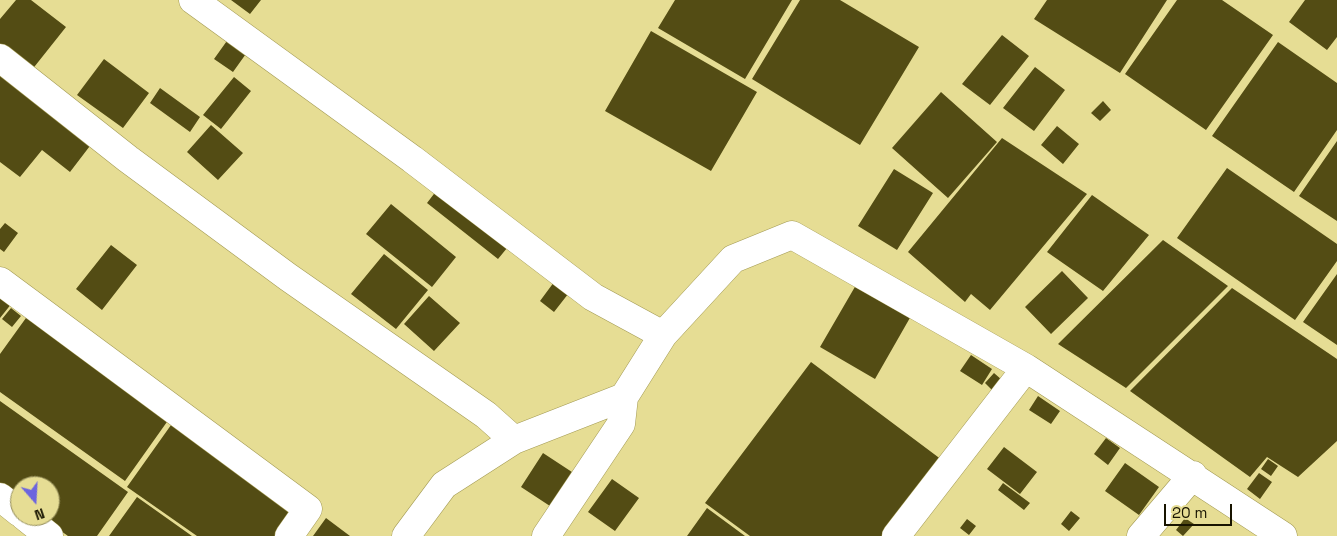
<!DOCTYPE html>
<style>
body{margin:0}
#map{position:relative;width:1337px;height:536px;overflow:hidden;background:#e6dd94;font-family:"Space Grotesk",sans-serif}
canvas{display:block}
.north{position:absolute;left:10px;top:476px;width:50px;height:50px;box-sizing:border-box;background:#e6dd94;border:1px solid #948d59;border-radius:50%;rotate:161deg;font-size:14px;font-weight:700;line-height:20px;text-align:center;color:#181400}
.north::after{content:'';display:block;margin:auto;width:18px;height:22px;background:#6c64de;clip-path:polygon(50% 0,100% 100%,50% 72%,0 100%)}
.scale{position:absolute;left:1164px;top:504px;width:68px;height:22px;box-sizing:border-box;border:2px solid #181400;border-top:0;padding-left:6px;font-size:15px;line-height:18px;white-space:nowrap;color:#181400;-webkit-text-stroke:4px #e6dd94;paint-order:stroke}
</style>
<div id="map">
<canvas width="1337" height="536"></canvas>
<div class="north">N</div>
<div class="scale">20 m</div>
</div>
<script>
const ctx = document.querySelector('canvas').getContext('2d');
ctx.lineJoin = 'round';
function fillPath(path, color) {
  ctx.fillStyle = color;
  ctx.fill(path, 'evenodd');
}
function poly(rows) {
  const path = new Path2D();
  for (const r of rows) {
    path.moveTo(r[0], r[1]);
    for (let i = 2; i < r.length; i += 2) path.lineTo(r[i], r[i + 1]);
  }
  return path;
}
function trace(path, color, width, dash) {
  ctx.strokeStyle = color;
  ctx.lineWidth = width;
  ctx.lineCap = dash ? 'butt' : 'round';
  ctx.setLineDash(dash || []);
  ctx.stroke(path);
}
const building = poly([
 [16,0,31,0,66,27,31,71,0,47,0,19],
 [231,0,261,0,250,14],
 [675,0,792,0,745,79,658,28],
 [800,0,840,0,919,47,860,145,752,79],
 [1047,0,1167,0,1120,73,1034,19],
 [1177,0,1222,0,1273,35,1206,130,1125,74],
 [1305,0,1337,0,1337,37,1327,50,1289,22],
 [651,31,757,92,711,171,605,111],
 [1002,35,1029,56,990,105,962,84],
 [229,38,248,51,233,72,214,59],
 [1278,42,1337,83,1337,130,1294,192,1212,136],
 [104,59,149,93,123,128,77,95],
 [0,64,96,138,70,172,42,150,20,177,0,162],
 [1035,67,1065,90,1034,131,1003,108],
 [234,77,251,91,221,129,203,115],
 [160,88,200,117,190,132,150,103],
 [941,92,997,142,948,198,892,148],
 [1103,101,1111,110,1100,121,1091,113],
 [211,125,243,153,218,180,187,152],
 [1057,126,1079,144,1063,164,1041,145],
 [1002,138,1087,194,990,310,971,294,965,302,908,252],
 [1337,141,1337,221,1299,196],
 [1227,168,1337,244,1337,261,1295,320,1177,238],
 [894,169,933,193,897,250,858,226],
 [440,186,512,242,498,259,427,203],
 [1092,195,1149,235,1103,291,1047,252],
 [391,204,456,257,432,287,366,234],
 [5,223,18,233,4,252,0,249,0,229],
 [1163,240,1228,286,1126,388,1058,344],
 [111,245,137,265,102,310,76,289],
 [384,254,428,290,396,329,351,294],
 [1062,271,1088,298,1051,334,1025,307],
 [1337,274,1337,345,1303,322],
 [557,278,572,289,554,312,540,301],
 [856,285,911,316,875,379,820,347],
 [0,286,16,298,0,318],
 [1232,288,1337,359,1337,441,1298,477,1267,457,1250,477,1130,391],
 [429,296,460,323,434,351,404,324],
 [11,308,21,316,12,327,2,319],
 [31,311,174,412,125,481,0,392,0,354],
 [971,355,992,369,982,385,960,371],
 [811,362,942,460,886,536,750,536,705,503],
 [994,373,1002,380,993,391,985,383],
 [1038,396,1060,411,1051,424,1029,410],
 [0,401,128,492,97,536,68,536,40,516,50,516,50,486,20,486,20,502,0,488],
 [176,418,301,506,280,536,197,536,127,487],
 [1106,438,1120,448,1108,465,1094,454],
 [1004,447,1037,472,1020,494,987,469],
 [543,453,575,474,553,508,521,487],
 [1268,459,1278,466,1271,476,1261,469],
 [1125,463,1159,487,1139,515,1105,491],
 [1259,473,1272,482,1260,499,1247,489],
 [612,479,639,498,615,531,588,512],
 [1003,483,1030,503,1024,510,998,490],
 [137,497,192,536,109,536],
 [707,508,745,536,687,536],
 [1071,511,1080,518,1069,531,1061,524],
 [326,518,350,536,313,536],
 [1185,518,1194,524,1183,536,1176,530],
 [967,519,976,526,969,535,960,528]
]);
const minor = poly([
 [193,0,412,159,593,297,663,335],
 [0,58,128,159,288,277,486,415,514,440],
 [0,281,308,509,289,536],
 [0,497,20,513],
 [24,516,49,536],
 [406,536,444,485,514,440,624,397],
 [546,536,621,424,624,397,663,335,733,259,792,235,1026,368,1283,536],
 [896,536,1026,368],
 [1141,536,1193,475]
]);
fillPath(building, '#534c14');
trace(minor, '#a39a53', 29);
trace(minor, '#fff', 28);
</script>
